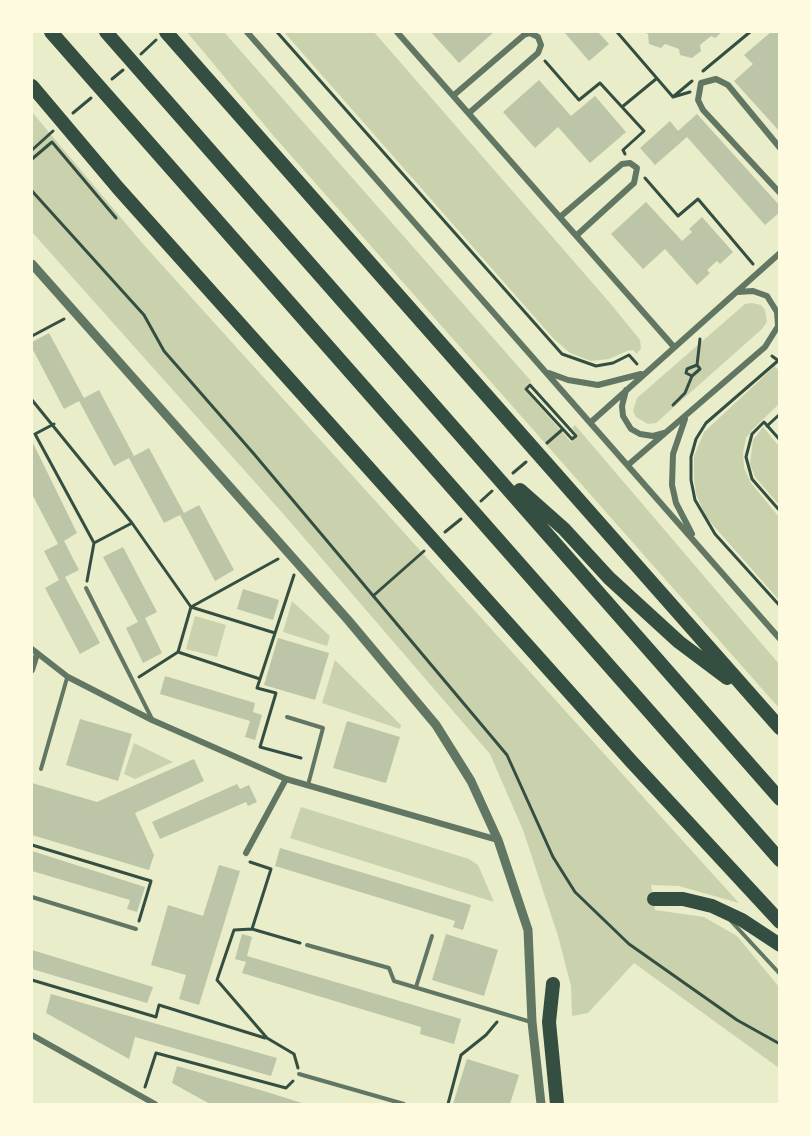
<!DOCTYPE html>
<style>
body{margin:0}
#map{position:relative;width:811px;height:1136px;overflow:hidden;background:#e9edc9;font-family:Overpass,sans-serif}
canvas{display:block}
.frame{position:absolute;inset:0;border:33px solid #fefae0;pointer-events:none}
</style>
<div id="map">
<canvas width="811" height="1136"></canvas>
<div class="frame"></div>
</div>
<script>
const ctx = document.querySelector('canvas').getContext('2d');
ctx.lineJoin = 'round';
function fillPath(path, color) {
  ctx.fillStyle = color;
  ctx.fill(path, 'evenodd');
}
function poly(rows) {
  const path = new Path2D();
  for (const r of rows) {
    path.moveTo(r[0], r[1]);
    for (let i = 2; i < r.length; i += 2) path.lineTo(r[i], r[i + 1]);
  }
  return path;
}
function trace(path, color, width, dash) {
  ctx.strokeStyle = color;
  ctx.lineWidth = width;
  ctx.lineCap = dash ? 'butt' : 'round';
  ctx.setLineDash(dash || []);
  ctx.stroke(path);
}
const green = poly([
 [187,32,224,32,531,381,524,389,571,442,578,436,572,428,575,425,779,664,779,708,272,134],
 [284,32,374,32,610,303,640,340,641,348,637,354,633,350,627,351,609,359,591,361,570,353,553,338],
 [32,112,143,244,739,903,679,886,651,885,655,910,704,917,737,936,779,987,779,1068,634,963,588,1013,572,1016,571,986,558,936,523,830,490,754,286,517,32,232],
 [752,303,761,305,765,310,767,322,762,329,656,423,648,424,636,417,633,411,637,398,745,304],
 [775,366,779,371,779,404,753,429,746,438,743,453,744,468,751,483,779,517,779,600,705,516,696,494,694,478,694,456,704,432],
 [763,427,779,446,779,505,755,477,750,464,753,440],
 [292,601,330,636,327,646,283,632],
 [195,616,226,625,217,657,186,649],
 [335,660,401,725,400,729,322,703],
 [134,743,173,762,135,779,124,774],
 [301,807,469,859,478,865,494,902,290,838]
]);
const building = poly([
 [431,32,494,32,459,63],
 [564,32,598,32,609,44,589,61],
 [643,32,722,32,715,38,711,36,700,45,701,51,692,58,680,55,679,49,665,44,661,48,649,44,648,34],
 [771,32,780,33,780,132,734,81,753,64,744,55],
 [539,80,571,116,595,96,626,132,590,163,558,127,535,148,503,112],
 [697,114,780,206,780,212,765,225,687,137,655,165,640,148,670,121,678,131],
 [646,202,682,241,692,232,689,229,702,217,733,252,720,264,717,261,707,270,710,273,697,285,665,249,643,269,611,234],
 [49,333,84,398,99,390,134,456,149,448,184,513,199,505,234,570,215,581,180,515,164,523,129,458,114,466,79,401,64,409,32,348,32,342],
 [32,441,77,533,64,541,79,570,65,577,100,643,80,654,45,588,59,580,44,551,58,544,32,494],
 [123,547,157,612,145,618,162,653,143,663,126,628,138,622,103,557],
 [243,589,279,600,273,620,237,609],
 [278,638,329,653,315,700,264,685],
 [165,676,255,703,253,712,262,715,255,740,245,737,250,721,160,694],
 [80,719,132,734,118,781,66,765],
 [347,721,400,737,386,783,333,768],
 [194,759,204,781,135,813,154,855,149,870,32,835,32,783,97,802],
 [237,784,240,789,249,785,257,802,248,806,246,802,160,839,152,822],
 [280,848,471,905,463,930,453,927,455,921,275,866],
 [32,851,145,887,137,912,127,909,130,900,32,871],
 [219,865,240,871,199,1005,179,999,186,975,151,965,168,905,203,916],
 [242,934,252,937,247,956,461,1019,454,1044,420,1034,421,1027,242,973,246,962,235,959],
 [446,934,498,950,484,996,432,980],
 [32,950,153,987,147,1003,32,969],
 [51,994,277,1058,271,1076,135,1037,129,1059,46,1013],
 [467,1059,519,1075,510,1104,453,1104],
 [177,1066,267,1092,305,1104,210,1104,172,1083]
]);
const path = poly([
 [277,32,562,354,596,366,613,363,629,355,637,364],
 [617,32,673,97,690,92],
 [141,54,156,40],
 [545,61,579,100,600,83,644,131,623,150,625,154],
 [703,71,750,32],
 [112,79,123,70],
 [674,96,692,81],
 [622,107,656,79],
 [73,113,91,98],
 [32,150,53,131],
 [32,159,52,142,116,218],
 [645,178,678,216,698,199,753,264],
 [32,191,144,315,164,351,254,454,507,755,553,857,575,892,629,944,737,1020,780,1044],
 [32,336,64,319],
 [772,356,780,362],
 [780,359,706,423,696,439,691,457,691,480,695,500,715,534,780,606],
 [692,376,686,373,687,369,697,365],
 [530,385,567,426,576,436,572,439,526,389,530,385],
 [32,400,132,523,191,607,178,652,260,679,257,688,276,693,260,747,301,758],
 [673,405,685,393,692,376,700,369,697,365,700,339],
 [54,424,35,434,94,543,132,523],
 [767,426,780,414],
 [780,440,764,422,752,434,746,457,752,479,780,511],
 [547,443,563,429],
 [513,473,526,462],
 [481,501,492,491],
 [445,532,461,519],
 [87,581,94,543],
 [373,596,424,551],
 [191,607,278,559],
 [191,607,275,633],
 [139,677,178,652],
 [260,679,294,575],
 [32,845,151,881,139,921],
 [250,862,271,869,252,929],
 [32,980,156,1017,159,1005,265,1038],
 [298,1068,294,1054,267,1038,217,980,234,930,252,929,300,943],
 [145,1087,156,1053,286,1088,293,1081],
 [448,1104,461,1055,486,1035,497,1022]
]);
const service = poly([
 [86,588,152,719],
 [287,717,323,728,308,785],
 [41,769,67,678],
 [32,897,136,929],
 [731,921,780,974],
 [307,945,389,968,394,981,531,1022],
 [416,987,432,936],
 [299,1074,404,1104]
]);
const minor = poly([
 [247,32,780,639],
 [397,32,674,347],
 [454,95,524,35,530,33,538,37,541,45,538,53,469,113],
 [780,148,728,85,716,79,701,83,698,100,703,110,780,193],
 [560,217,622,164,630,163,637,168,634,183,577,235],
 [738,292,753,291,767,296,777,312,778,325],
 [549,373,568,380,598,385,641,374],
 [626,390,622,406,623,416,631,429,640,434,653,436,664,433],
 [685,419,673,454,672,485,676,503,692,534],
 [591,422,780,253],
 [628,465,765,347,780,323],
 [32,649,68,677,152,720,286,779,498,840],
 [32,670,37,654],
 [246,853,286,779],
 [32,1035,155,1104]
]);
const tertiary = poly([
 [32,264,348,620,436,725,471,781,498,840,528,930,532,1022,541,1104]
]);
const motorway = poly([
 [51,32,780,860],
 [106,32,780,799],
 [166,32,780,728],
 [32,86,118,188,630,760,780,922],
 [520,490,564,529,609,578,679,642,727,678],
 [654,899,683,899,712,906,742,920,780,945],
 [553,984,549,1022,557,1104]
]);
fillPath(green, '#cad2ad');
fillPath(building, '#bcc5a7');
trace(path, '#344e41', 3);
trace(service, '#617663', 4);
trace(minor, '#617663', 6);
trace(tertiary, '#617663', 9);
trace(motorway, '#344e41', 14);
</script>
